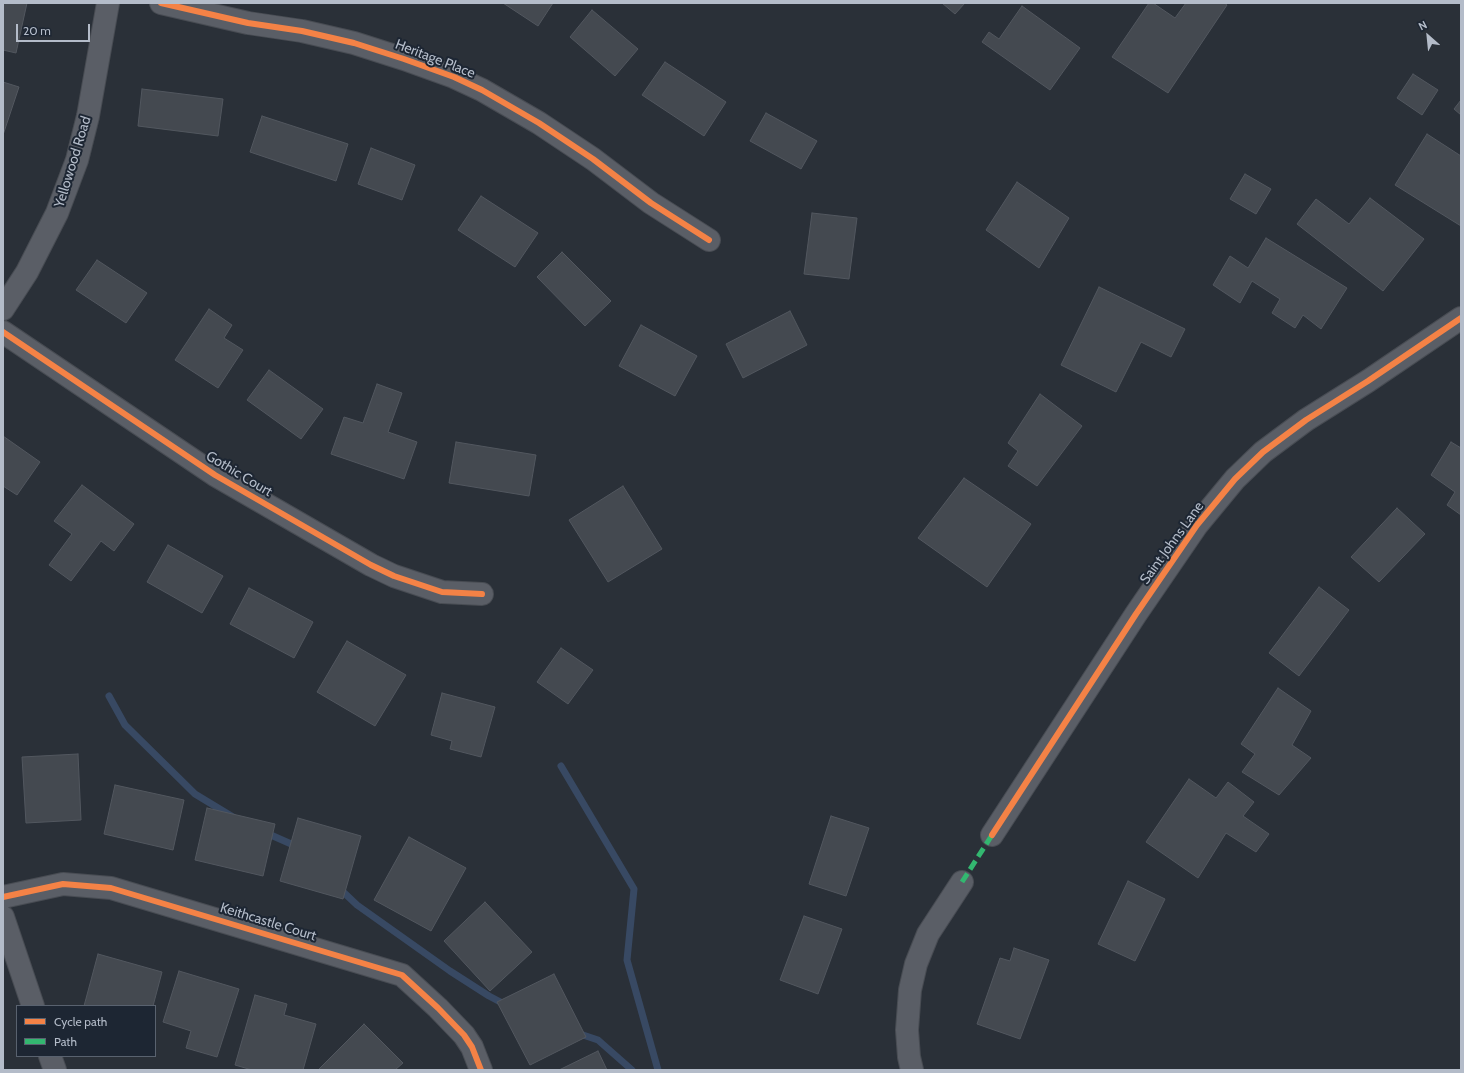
<!DOCTYPE html>
<style>
body{margin:0}
#map{position:relative;width:1464px;height:1073px;overflow:hidden;background:#2a3038;font-family:Cabin,sans-serif}
canvas{display:block}
.frame{position:absolute;inset:0;border:4px solid #b4bcc9;pointer-events:none}
.legend{position:absolute;left:16px;top:1005px;width:140px;height:52px;box-sizing:border-box;background:#1d2633;border:1px solid #59626f;margin:0;padding:5px 7px;list-style:none;font-size:12px;color:#b4bcc9}
.legend li{display:flex;align-items:center;gap:8px;height:20px}
.legend b{width:20px;border:1px solid #59626f}
.north{position:absolute;left:1408px;top:16px;width:40px;height:40px;-webkit-text-stroke:3px #1d2633;paint-order:stroke;rotate:333deg;font-size:11px;font-weight:700;line-height:16px;text-align:center;color:#b4bcc9}
.north::after{content:'';display:block;margin:auto;width:14px;height:18px;background:#b4bcc9;clip-path:polygon(50% 0,100% 100%,50% 72%,0 100%)}
.scale{position:absolute;left:16px;top:24px;width:74px;height:18px;box-sizing:border-box;border:2px solid #b4bcc9;border-top:0;padding-left:5px;font-size:12px;line-height:14px;white-space:nowrap;color:#b4bcc9;-webkit-text-stroke:3px #1d2633;paint-order:stroke}
</style>
<div id="map">
<canvas width="1464" height="1073"></canvas>
<div class="frame"></div>
<ul class="legend">
<li><b style="height:5px;background:#f48246"></b>Cycle path</li>
<li><b style="height:5px;background:#33b770"></b>Path</li>
</ul>
<div class="north">N</div>
<div class="scale">20 m</div>
</div>
<script>
const ctx = document.querySelector('canvas').getContext('2d');
ctx.lineJoin = 'round';
function poly(rows) {
  const path = new Path2D();
  for (const r of rows) {
    path.moveTo(r[0], r[1]);
    for (let i = 2; i < r.length; i += 2) path.lineTo(r[i], r[i + 1]);
  }
  return path;
}
function trace(path, color, width, dash) {
  ctx.strokeStyle = color;
  ctx.lineWidth = width;
  ctx.lineCap = dash ? 'butt' : 'round';
  ctx.setLineDash(dash || []);
  ctx.stroke(path);
}
function fillPath(path, color) {
  ctx.fillStyle = color;
  ctx.fill(path, 'evenodd');
}
function drawText(font, color, halo, rows, align = 'center') {
  ctx.font = font + ' Cabin,sans-serif';
  ctx.lineWidth = 4;
  ctx.setLineDash([]);
  ctx.textBaseline = 'middle';
  ctx.strokeStyle = halo;
  ctx.fillStyle = color;
  for (const [text, x, y, turn = 0] of rows) {
    ctx.save();
    ctx.translate(x, y);
    ctx.rotate((+turn || 0) * Math.PI / 180);
    ctx.textAlign = isNaN(turn) ? turn : align;
    if (halo) ctx.strokeText(text, 0, 0);
    ctx.fillText(text, 0, 0);
    ctx.restore();
  }
}
const stream = poly([
 [109,696,125,725,195,794,233,817],
 [561,766,634,889,627,960,658,1070],
 [264,832,298,847],
 [338,887,357,905,450,971,489,996,506,1005],
 [577,1033,598,1040,632,1070]
]);
const building = poly([
 [3,3,27,3,16,53,3,50,3,3],
 [503,3,553,3,538,26,503,3],
 [942,3,965,3,955,14,942,3],
 [1149,3,1153,3,1175,18,1186,3,1224,3,1227,5,1168,93,1112,57,1149,3],
 [1022,6,1080,48,1050,90,982,42,989,32,999,39,1022,6],
 [592,10,638,49,615,76,570,37,592,10],
 [665,62,726,102,704,136,642,95,665,62],
 [1413,74,1438,90,1422,115,1397,98,1413,74],
 [3,82,19,87,3,135,3,82],
 [142,89,223,99,218,136,138,126,142,89],
 [1461,100,1461,115,1454,109,1461,100],
 [766,113,817,141,801,169,750,141,766,113],
 [262,116,348,144,336,181,250,152,262,116],
 [1427,134,1461,156,1461,226,1395,185,1427,134],
 [371,148,415,165,402,200,358,184,371,148],
 [1245,174,1271,189,1256,214,1230,199,1245,174],
 [1017,182,1069,218,1039,268,986,230,1017,182],
 [481,196,538,233,515,267,458,230,481,196],
 [1370,198,1424,239,1383,291,1297,224,1316,199,1349,224,1370,198],
 [812,213,857,218,849,279,804,274,812,213],
 [1266,238,1347,288,1321,329,1303,315,1295,328,1272,313,1280,299,1252,281,1240,303,1213,285,1230,256,1248,268,1266,238],
 [562,252,611,301,585,326,537,277,562,252],
 [97,260,147,293,126,323,76,290,97,260],
 [1099,287,1185,329,1171,357,1141,342,1116,392,1061,365,1099,287],
 [209,309,232,325,224,338,243,350,218,388,175,360,209,309],
 [790,311,807,345,743,378,726,344,790,311],
 [641,325,697,356,675,396,619,366,641,325],
 [269,370,323,409,301,439,247,400,269,370],
 [377,384,402,393,388,432,417,442,404,479,331,454,344,417,363,423,377,384],
 [1040,394,1082,426,1037,486,1008,466,1018,451,1008,443,1040,394],
 [3,436,40,462,17,495,3,486,3,436],
 [456,442,536,455,529,496,449,483,456,442],
 [1451,442,1461,448,1461,515,1447,505,1455,492,1431,475,1451,442],
 [964,478,1031,524,987,587,918,538,964,478],
 [82,485,134,524,114,551,101,541,71,581,49,565,72,534,54,521,82,485],
 [623,486,662,549,608,582,569,520,623,486],
 [1397,508,1425,534,1379,582,1351,557,1397,508],
 [168,545,223,576,202,613,147,582,168,545],
 [1319,587,1349,610,1299,676,1269,653,1319,587],
 [249,588,313,622,294,658,230,624,249,588],
 [347,641,406,675,375,726,317,692,347,641],
 [561,648,593,670,568,704,537,682,561,648],
 [1278,688,1311,711,1292,745,1311,758,1279,795,1242,772,1255,754,1241,744,1278,688],
 [442,693,495,707,481,757,450,749,452,741,431,735,442,693],
 [78,754,81,820,26,823,22,757,78,754],
 [1189,779,1216,798,1228,782,1254,802,1243,816,1269,834,1256,852,1226,833,1198,878,1146,842,1189,779],
 [115,785,184,800,173,850,104,834,115,785],
 [207,808,275,824,263,876,195,860,207,808],
 [831,816,869,828,846,896,809,884,831,816],
 [298,818,361,836,343,899,280,881,298,818],
 [409,837,466,868,431,931,374,900,409,837],
 [1128,881,1165,899,1135,961,1098,944,1128,881],
 [485,902,532,952,490,991,444,941,485,902],
 [804,916,842,929,818,994,780,980,804,916],
 [1014,948,1049,960,1020,1039,977,1024,1000,958,1010,961,1014,948],
 [98,954,162,972,153,1006,84,1006,98,954],
 [179,971,239,989,217,1057,186,1048,191,1031,163,1022,179,971],
 [554,974,586,1037,530,1065,497,1002,554,974],
 [255,995,287,1004,284,1015,316,1024,303,1070,252,1070,235,1065,255,995],
 [364,1024,403,1063,395,1070,318,1070,364,1024],
 [598,1051,607,1070,559,1070,598,1051]
]);
const minor = poly([
 [161,3,248,23,302,31,354,43,404,59,454,77,482,90,539,123,593,159,651,203,709,240],
 [3,309,27,272,57,213,77,160,88,116,108,3],
 [3,332,215,475,371,565,394,576,442,592,482,594],
 [992,835,1136,614,1197,525,1235,479,1263,452,1306,420,1368,381,1461,318],
 [3,897,63,884,111,888,402,975,438,1008,464,1035,472,1047,481,1070],
 [3,917,33,1006],
 [50,1056,55,1070],
 [912,1070,909,1057,907,1030,910,990,916,964,928,934,962,882]
]);
const quiet = poly([
 [962,882,992,835]
]);
const cycleway = poly([
 [161,3,248,23,302,31,354,43,404,59,454,77,482,90,539,123,593,159,651,203,709,240],
 [3,332,215,475,371,565,394,576,442,592,482,594],
 [992,835,1136,614,1197,525,1235,479,1263,452,1306,420,1368,381,1461,318],
 [3,897,63,884,111,888,402,975,438,1008,464,1035,472,1047,481,1070]
]);
const streetNames = [
 ["Heritage Place",435,59,21],
 ["Yellowood Road",73,162,-73],
 ["Gothic Court",239,474,31],
 ["Saint Johns Lane",1172,543,-54],
 ["Keithcastle Court",268,922,17]
];
trace(stream, '#384963', 7);
fillPath(building, '#444950');
trace(building, '#52575f', 1);
trace(minor, '#484c53', 24);
trace(minor, '#5a5e66', 22);
trace(quiet, '#33b770', 5, [10, 5]);
trace(cycleway, '#f48246', 6);
drawText('14px', '#b4bcc9', '#1d2633', streetNames);
</script>
